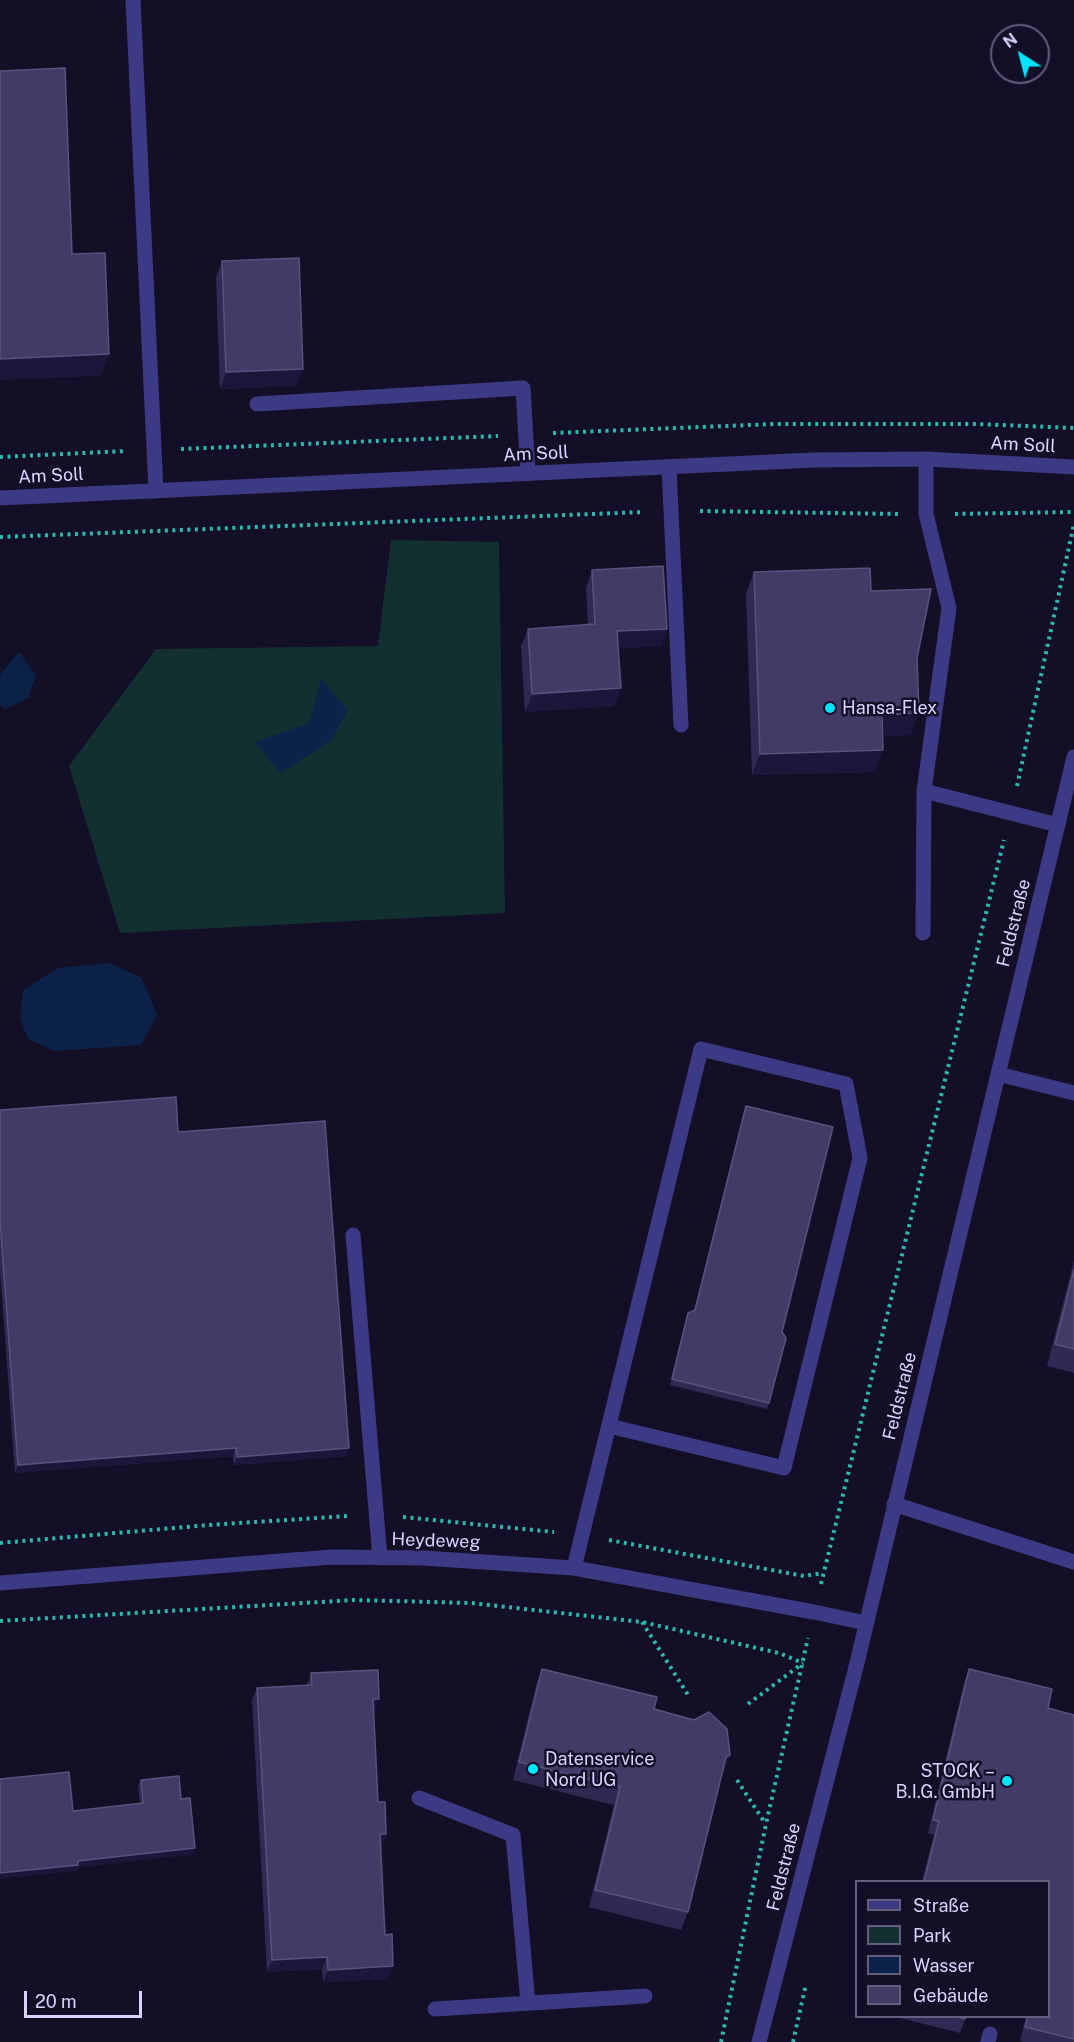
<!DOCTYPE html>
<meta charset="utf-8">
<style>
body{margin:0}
#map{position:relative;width:1074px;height:2042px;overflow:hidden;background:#130f26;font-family:"Public Sans",sans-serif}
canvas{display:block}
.legend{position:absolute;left:855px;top:1880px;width:195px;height:138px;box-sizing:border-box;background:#130f26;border:2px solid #625e7d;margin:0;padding:8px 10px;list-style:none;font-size:18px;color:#d9d4ff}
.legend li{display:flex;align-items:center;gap:12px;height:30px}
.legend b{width:30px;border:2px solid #625e7d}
.north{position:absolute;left:990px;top:24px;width:60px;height:60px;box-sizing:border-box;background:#130f26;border:2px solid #625e7d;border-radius:50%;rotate:324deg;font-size:16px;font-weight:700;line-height:24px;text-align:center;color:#d9d4ff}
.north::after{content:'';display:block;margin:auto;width:21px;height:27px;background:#00e5ff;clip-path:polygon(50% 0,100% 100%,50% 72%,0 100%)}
.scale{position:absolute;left:24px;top:1991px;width:118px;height:27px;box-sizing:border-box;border:3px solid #d9d4ff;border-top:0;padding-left:8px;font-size:18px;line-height:21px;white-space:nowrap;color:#d9d4ff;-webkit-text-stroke:4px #130f26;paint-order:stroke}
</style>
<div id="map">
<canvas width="1074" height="2042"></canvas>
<ul class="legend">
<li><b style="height:8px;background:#3d3a85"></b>Straße</li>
<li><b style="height:16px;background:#12302f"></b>Park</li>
<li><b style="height:16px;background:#0c2248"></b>Wasser</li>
<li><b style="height:16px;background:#433a66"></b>Gebäude</li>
</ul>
<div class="north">N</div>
<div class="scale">20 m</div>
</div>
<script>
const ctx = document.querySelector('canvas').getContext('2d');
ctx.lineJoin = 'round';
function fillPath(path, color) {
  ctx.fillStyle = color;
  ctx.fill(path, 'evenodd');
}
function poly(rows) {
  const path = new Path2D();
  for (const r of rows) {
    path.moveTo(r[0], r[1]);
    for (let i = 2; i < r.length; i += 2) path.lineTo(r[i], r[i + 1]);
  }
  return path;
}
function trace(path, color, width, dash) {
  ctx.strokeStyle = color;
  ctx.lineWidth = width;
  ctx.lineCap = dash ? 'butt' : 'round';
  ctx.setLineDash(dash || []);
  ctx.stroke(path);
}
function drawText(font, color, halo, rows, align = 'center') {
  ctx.font = font + ' "Public Sans",sans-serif';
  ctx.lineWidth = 5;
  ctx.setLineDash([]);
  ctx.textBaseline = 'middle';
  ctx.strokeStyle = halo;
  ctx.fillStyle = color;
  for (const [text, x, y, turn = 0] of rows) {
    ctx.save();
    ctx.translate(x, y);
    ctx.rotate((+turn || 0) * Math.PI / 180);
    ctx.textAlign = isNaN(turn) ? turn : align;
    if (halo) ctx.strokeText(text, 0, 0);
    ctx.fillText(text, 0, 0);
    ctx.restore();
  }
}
const green = poly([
 [391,540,499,542,505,913,120,933,69,766,156,649,378,646]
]);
const water = poly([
 [19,652,36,675,28,698,5,709,0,705,0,675],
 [321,679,348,710,331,741,280,773,254,742,309,723],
 [110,963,142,978,157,1015,141,1045,54,1051,28,1039,20,1019,23,990,58,968]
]);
const path = poly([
 [553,433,775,424,977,424,1074,428],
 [181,449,498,436],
 [0,457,126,451],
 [700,511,899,514],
 [955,514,1074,512],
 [0,537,644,512],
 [1017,786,1074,524],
 [403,1517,554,1532],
 [609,1540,804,1576,823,1573],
 [0,1543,209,1525,348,1516],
 [821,1584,1004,840],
 [0,1621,354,1600,471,1603,642,1622,779,1653,803,1663],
 [642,1622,690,1698],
 [748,1704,803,1663],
 [737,1780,765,1823],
 [721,2042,766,1824,808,1638],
 [793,2042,806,1984]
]);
const minor = poly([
 [133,0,156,491],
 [257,404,523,388,528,474],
 [669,468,681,725],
 [0,498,814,460,926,459,1074,467],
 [924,791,1058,825],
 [923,933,924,791,949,608,926,514,926,459],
 [998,1074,1074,1093],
 [353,1235,380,1558],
 [894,1504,1074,1562],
 [574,1568,582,1535,701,1049,846,1084,860,1158,784,1468,609,1426],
 [0,1583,332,1557,424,1558,574,1568,814,1612,866,1623],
 [419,1798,513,1835,528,2003],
 [435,2009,645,1996],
 [759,2042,856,1667,1074,757],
 [988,2042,990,2034]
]);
const wall = poly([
 [222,261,297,386,220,389,216,278],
 [592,570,667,629,661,646,618,648,621,688,614,706,525,712,521,646,528,629,588,625,586,588],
 [754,572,871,591,917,658,911,735,883,736,875,772,752,775,746,594],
 [746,1106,782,1332,769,1403,767,1409,670,1385,686,1320,688,1313,694,1311],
 [0,1110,178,1132,346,1456,234,1465,233,1456,15,1473,0,1270],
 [1074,1260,1074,1373,1047,1366],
 [542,1669,654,1709,730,1755,724,1772,722,1773,688,1912,681,1930,589,1907,614,1805,513,1780,536,1686],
 [969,1669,1048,1708,1074,1715,1074,2042,1024,2042,1020,2041,1026,2016,1048,2016,1048,1881,922,1881,934,1835,928,1833,964,1683],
 [311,1673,375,1711,373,1711,378,1802,386,1834,382,1846,380,1846,385,1935,389,1979,323,1982,322,1969,267,1972,252,1700,257,1688,307,1685],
 [141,1780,181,1799,195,1848,193,1854,78,1867,76,1871,73,1811,140,1803,138,1786],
 [892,2016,966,2016,960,2033]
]);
const shadedWall = poly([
 [109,354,101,376,0,380,0,359],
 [303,369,297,386,220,389,226,372],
 [667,629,661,646,611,649,617,631],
 [621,688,614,706,525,712,532,694],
 [919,713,911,735,874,737,882,715],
 [883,750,875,772,752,775,760,754],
 [236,1448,233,1456,15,1473,18,1465],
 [349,1448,346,1456,234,1465,237,1457],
 [373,1699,379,1699,375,1711,368,1712],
 [730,1755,724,1772,719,1774,726,1757],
 [380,1834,386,1834,382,1846,375,1846],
 [195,1848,193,1854,78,1867,76,1871,0,1879,0,1873,78,1861],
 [327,1957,322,1969,267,1972,272,1960],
 [393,1966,389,1979,323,1982,328,1970]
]);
const building = poly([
 [65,68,72,254,105,253,109,354,0,359,0,71,65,68],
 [299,258,303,369,226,372,222,261,299,258],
 [663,566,667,629,617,631,621,688,532,694,528,629,595,624,592,570,663,566],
 [870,568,871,591,931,589,917,658,919,713,882,715,883,750,760,754,754,572,870,568],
 [176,1097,178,1132,325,1121,349,1448,237,1457,236,1448,18,1465,0,1220,0,1110,176,1097],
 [746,1106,833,1127,782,1332,786,1338,769,1403,672,1379,688,1313,695,1310,746,1106],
 [1074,1270,1074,1349,1055,1344,1074,1270],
 [542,1669,657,1697,654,1709,694,1720,709,1712,727,1729,730,1755,726,1757,688,1912,595,1890,620,1787,519,1762,542,1669],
 [969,1669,1052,1689,1048,1708,1074,1715,1074,2039,1025,2027,1028,2016,1048,2016,1048,1881,924,1881,939,1821,933,1820,969,1669],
 [378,1670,379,1699,373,1699,378,1802,385,1802,386,1834,380,1834,385,1935,392,1934,393,1966,328,1970,327,1957,272,1960,257,1688,312,1685,311,1673,378,1670],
 [69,1772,73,1811,143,1803,141,1780,179,1776,181,1799,190,1798,195,1848,78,1861,78,1865,0,1873,0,1779,69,1772],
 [954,2016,966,2016,965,2019,954,2016]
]);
const markers = [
 [830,708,6,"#00e5ff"],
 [533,1769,6,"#00e5ff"],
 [1007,1781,6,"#00e5ff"]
];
const streetNames = [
 ["Am Soll",1023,445,3],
 ["Am Soll",536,454,-3],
 ["Am Soll",51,476,-3],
 ["Feldstraße",1014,923,-76],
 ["Feldstraße",900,1396,-76],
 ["Heydeweg",436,1541,2],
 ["Feldstraße",784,1867,-76]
];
const poiNames = [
 ["Hansa-Flex",842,708],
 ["Datenservice",545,1759],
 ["Nord UG",545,1780],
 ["STOCK –",995,1771,"right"],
 ["B.I.G. GmbH",995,1792,"right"]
];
fillPath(green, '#12302f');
fillPath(water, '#0c2248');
trace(path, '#2fb8b0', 4, [3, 4.5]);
trace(minor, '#3d3a85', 15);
fillPath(wall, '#312854');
fillPath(shadedWall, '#1d163a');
fillPath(building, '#433a66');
trace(building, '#5a527e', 1.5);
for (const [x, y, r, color] of markers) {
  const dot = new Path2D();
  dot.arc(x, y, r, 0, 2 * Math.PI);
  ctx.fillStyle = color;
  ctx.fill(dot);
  trace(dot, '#130f26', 2);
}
drawText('18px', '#d9d4ff', '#130f26', streetNames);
drawText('18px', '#d9d4ff', '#130f26', poiNames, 'left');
</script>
